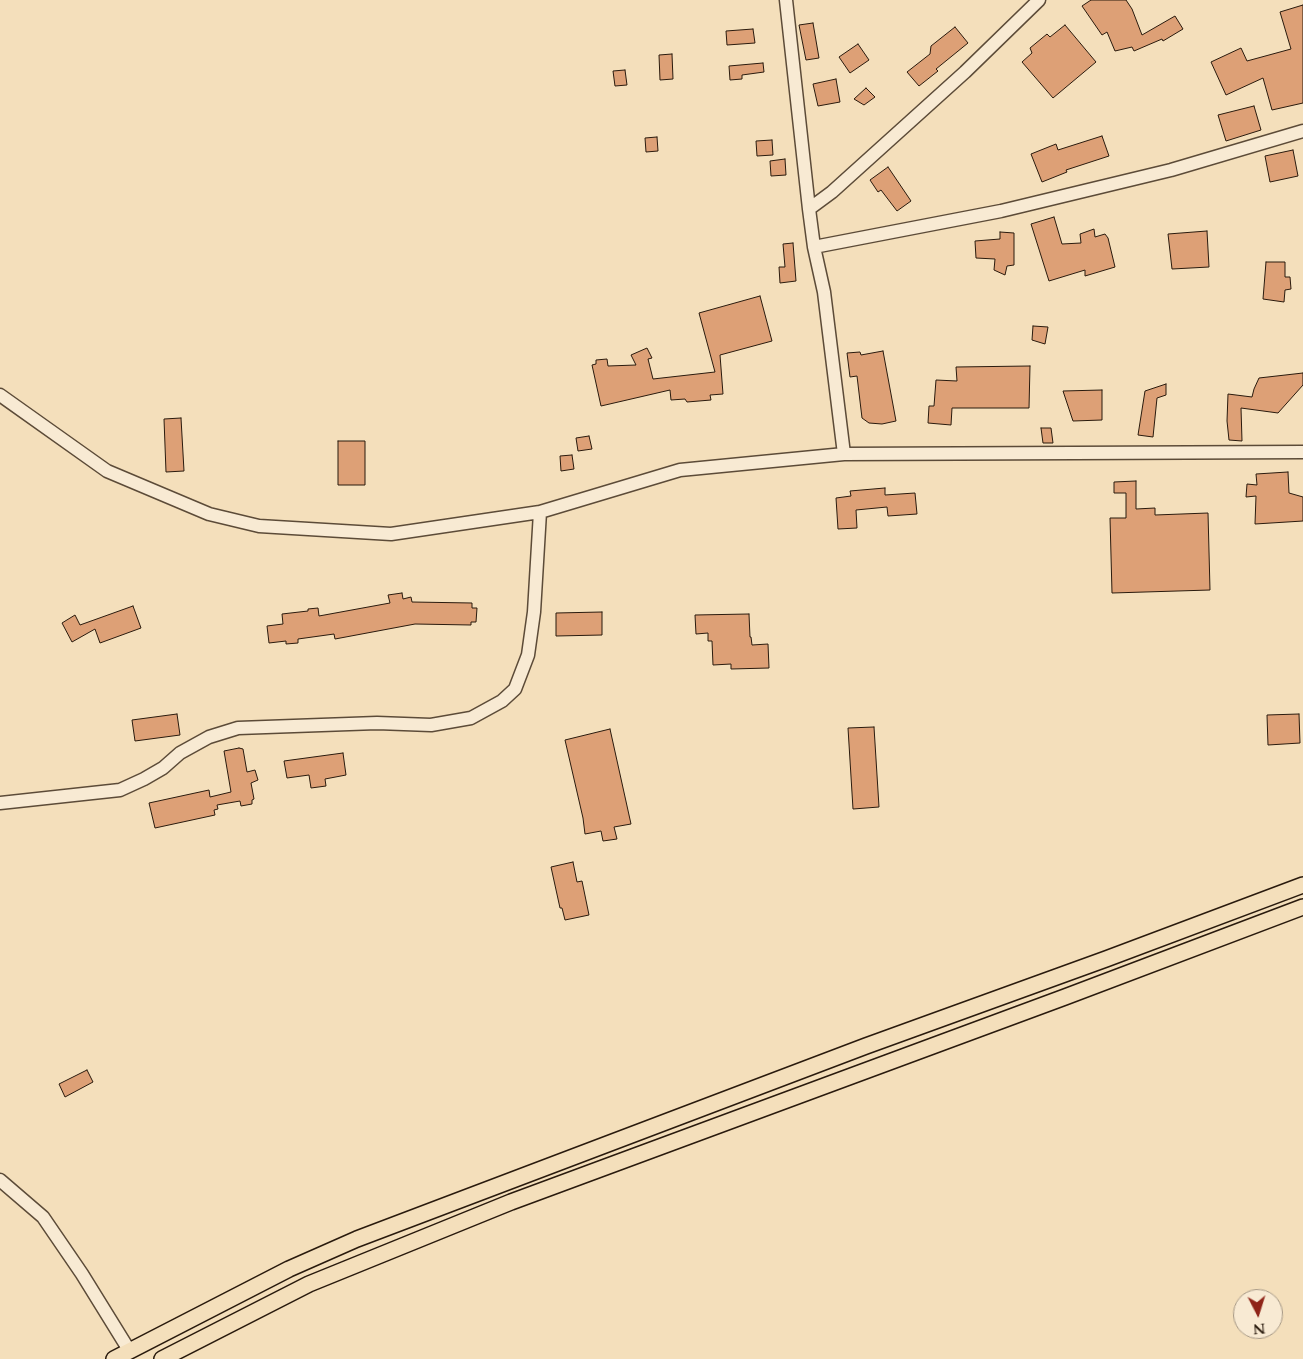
<!DOCTYPE html>
<style>
body{margin:0}
#map{position:relative;width:1303px;height:1359px;overflow:hidden;background:#f4dfbb;font-family:Cardo,serif}
canvas{display:block}
.north{position:absolute;left:1233px;top:1289px;width:50px;height:50px;box-sizing:border-box;background:#f8ead3;border:1px solid #a59784;border-radius:50%;rotate:175deg;font-size:14px;font-weight:700;line-height:20px;text-align:center;color:#291a0d}
.north::after{content:'';display:block;margin:auto;width:18px;height:22px;background:#8f2418;clip-path:polygon(50% 0,100% 100%,50% 72%,0 100%)}
</style>
<div id="map">
<canvas width="1303" height="1359"></canvas>
<div class="north">N</div>
</div>
<script>
const ctx = document.querySelector('canvas').getContext('2d');
ctx.lineJoin = 'round';
function fillPath(path, color) {
  ctx.fillStyle = color;
  ctx.fill(path, 'evenodd');
}
function poly(rows) {
  const path = new Path2D();
  for (const r of rows) {
    path.moveTo(r[0], r[1]);
    for (let i = 2; i < r.length; i += 2) path.lineTo(r[i], r[i + 1]);
  }
  return path;
}
function trace(path, color, width, dash) {
  ctx.strokeStyle = color;
  ctx.lineWidth = width;
  ctx.lineCap = dash ? 'butt' : 'round';
  ctx.setLineDash(dash || []);
  ctx.stroke(path);
}
const building = poly([
 [1091,0,1126,0,1132,9,1142,35,1175,16,1183,29,1163,41,1162,39,1134,51,1132,47,1115,51,1107,32,1102,35,1082,6,1091,0],
 [1303,5,1303,103,1272,110,1263,78,1226,95,1211,62,1241,48,1247,61,1291,49,1280,12,1303,5],
 [813,23,819,58,806,60,799,25,813,23],
 [1065,25,1096,62,1053,98,1022,62,1032,53,1030,48,1047,34,1050,37,1065,25],
 [955,27,968,43,936,69,938,71,919,86,907,72,930,54,931,46,955,27],
 [753,29,755,43,727,45,726,31,753,29],
 [858,44,869,60,850,73,839,57,858,44],
 [672,54,673,79,660,80,659,55,672,54],
 [763,63,764,72,742,75,742,79,730,80,729,66,763,63],
 [625,70,627,85,615,86,613,71,625,70],
 [836,79,840,102,818,106,813,84,836,79],
 [866,88,875,97,864,105,854,99,866,88],
 [1254,106,1261,130,1226,141,1218,115,1254,106],
 [1102,136,1109,156,1066,170,1067,172,1042,182,1031,154,1056,144,1058,150,1102,136],
 [657,137,658,151,646,152,645,138,657,137],
 [772,140,773,155,757,156,756,141,772,140],
 [1293,150,1298,176,1270,182,1265,156,1293,150],
 [785,159,786,175,771,176,770,161,785,159],
 [888,167,911,201,897,211,881,190,878,192,870,180,888,167],
 [1054,217,1062,244,1081,243,1080,234,1094,229,1095,237,1105,234,1108,238,1115,267,1085,276,1085,270,1049,281,1031,224,1054,217],
 [1207,231,1209,267,1172,269,1168,234,1207,231],
 [1000,232,1014,233,1014,265,1007,266,1005,275,994,270,995,259,976,258,975,241,1000,239,1000,232],
 [793,243,796,281,780,283,779,267,785,267,783,244,793,243],
 [1266,262,1285,262,1285,277,1290,277,1291,289,1285,290,1284,302,1263,299,1266,262],
 [760,296,772,341,720,355,723,394,710,395,711,400,687,402,685,399,671,400,670,390,601,406,592,365,596,364,596,360,607,359,608,366,636,365,631,355,647,348,652,358,648,359,653,379,715,372,699,313,760,296],
 [1033,326,1048,327,1045,344,1032,340,1033,326],
 [883,351,896,421,882,424,869,423,862,418,857,376,850,377,847,353,860,352,861,355,883,351],
 [1030,366,1029,408,952,408,951,425,928,423,929,406,934,406,936,380,957,381,956,367,1030,366],
 [1303,373,1303,385,1278,413,1241,408,1242,441,1229,440,1227,421,1228,394,1252,397,1254,389,1259,378,1303,373],
 [1166,384,1166,395,1157,398,1153,437,1138,435,1145,391,1166,384],
 [1102,390,1102,420,1073,421,1063,391,1102,390],
 [181,418,184,471,166,472,164,419,181,418],
 [1041,428,1051,428,1053,443,1043,443,1041,428],
 [589,436,592,449,578,451,576,438,589,436],
 [338,441,365,441,365,485,338,485,338,441],
 [572,455,574,469,561,471,560,456,572,455],
 [1288,472,1289,493,1303,497,1303,521,1255,524,1256,496,1246,497,1247,484,1257,485,1256,474,1288,472],
 [1136,481,1136,509,1155,508,1155,515,1208,513,1210,590,1112,593,1110,518,1126,518,1126,493,1114,493,1114,482,1136,481],
 [885,488,885,495,915,493,917,514,888,516,887,507,856,510,857,528,838,529,836,498,851,496,850,491,885,488],
 [402,593,403,599,411,597,412,602,472,603,472,608,477,608,476,622,471,622,471,625,415,624,335,639,334,634,298,639,298,643,286,644,286,641,269,643,267,626,283,624,282,614,308,611,308,609,318,608,319,616,390,603,388,595,402,593],
 [133,606,141,628,100,643,95,629,72,642,62,623,75,615,80,625,133,606],
 [602,612,602,635,556,636,556,613,602,612],
 [749,614,750,637,751,637,752,645,768,644,769,668,731,669,731,664,713,665,712,641,708,641,708,633,696,634,695,615,749,614],
 [177,714,180,735,135,741,132,720,177,714],
 [1299,714,1300,743,1268,745,1267,715,1299,714],
 [874,727,879,807,853,809,848,728,874,727],
 [610,729,631,824,614,827,617,839,603,841,601,831,585,834,583,818,565,740,610,729],
 [239,748,243,749,247,772,255,770,258,780,251,783,254,799,252,800,252,804,241,806,240,801,217,805,218,809,214,810,215,815,155,828,149,803,209,790,210,797,231,792,224,751,239,748],
 [343,753,346,775,325,779,326,786,311,788,309,775,287,778,284,761,343,753],
 [573,862,577,882,582,881,589,915,565,920,562,908,560,908,551,867,573,862],
 [87,1070,93,1082,65,1097,59,1084,87,1070]
]);
const minor = poly([
 [786,0,809,209,814,247,824,292,844,454],
 [809,209,832,192,965,72,1039,0],
 [814,247,1001,211,1171,170,1303,131],
 [0,395,107,471,209,514,259,526,391,534,540,512,680,470,844,454,1303,452],
 [0,803,120,790,144,779,163,768,180,753,209,737,238,728,377,723,431,725,471,718,502,701,515,689,528,655,534,612,540,512],
 [0,1180,43,1217,82,1274,129,1350]
]);
const major = poly([
 [114,1359,289,1269,357,1239,866,1046,1106,959,1303,885],
 [162,1359,309,1284,511,1202,1065,997,1303,907]
]);
fillPath(building, '#dda076');
trace(building, '#291a0d', 1);
trace(minor, '#5c4b38', 15);
trace(major, '#291a0d', 18);
trace(minor, '#f8ead3', 12);
trace(major, '#f4dfbb', 15);
</script>
